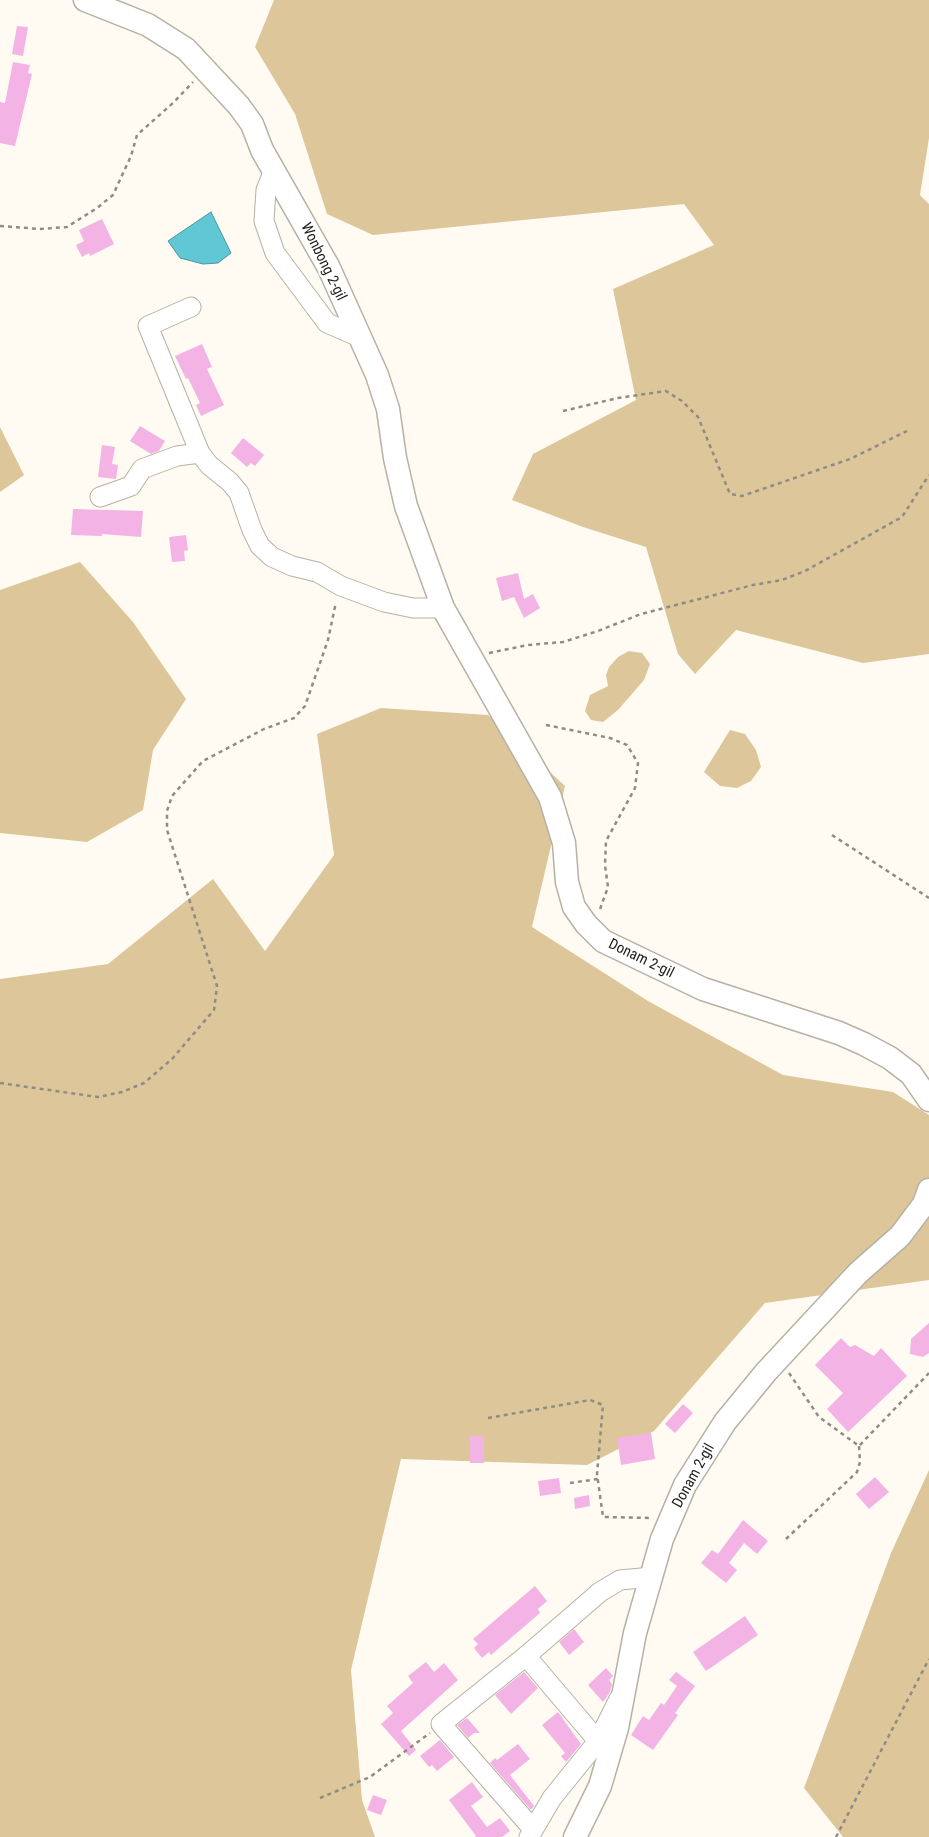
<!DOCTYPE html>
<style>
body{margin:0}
canvas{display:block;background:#fffbf3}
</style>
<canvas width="929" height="1837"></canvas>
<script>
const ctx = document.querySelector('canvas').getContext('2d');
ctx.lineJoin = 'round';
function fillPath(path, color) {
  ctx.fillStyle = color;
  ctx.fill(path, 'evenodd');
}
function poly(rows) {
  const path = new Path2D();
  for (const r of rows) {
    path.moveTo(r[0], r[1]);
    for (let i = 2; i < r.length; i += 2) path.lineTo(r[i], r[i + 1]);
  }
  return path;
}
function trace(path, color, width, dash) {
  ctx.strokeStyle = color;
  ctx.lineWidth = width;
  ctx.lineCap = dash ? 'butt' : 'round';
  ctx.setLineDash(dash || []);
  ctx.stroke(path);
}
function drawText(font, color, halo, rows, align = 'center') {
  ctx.font = font + ' "Roboto Condensed",sans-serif';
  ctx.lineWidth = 4.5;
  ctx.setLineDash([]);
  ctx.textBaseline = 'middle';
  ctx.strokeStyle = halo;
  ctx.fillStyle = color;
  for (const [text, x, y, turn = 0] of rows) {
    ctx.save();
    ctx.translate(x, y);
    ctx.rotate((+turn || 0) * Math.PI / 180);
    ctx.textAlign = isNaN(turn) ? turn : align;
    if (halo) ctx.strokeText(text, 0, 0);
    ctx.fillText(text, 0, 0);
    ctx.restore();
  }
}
const green = poly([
 [274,0,929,0,929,138,920,195,929,204,929,654,863,663,736,630,695,674,678,654,646,547,583,527,512,500,533,454,636,400,613,289,714,245,684,204,373,235,327,214,295,114,255,47],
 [0,427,24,475,0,492],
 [80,562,133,622,186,699,153,750,143,810,87,842,0,833,0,590],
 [629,651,642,653,650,664,644,680,618,710,603,722,591,720,585,711,590,695,608,686,606,675,609,667,618,657],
 [381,708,488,715,565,786,532,927,648,1001,783,1075,893,1092,929,1115,929,1280,765,1303,654,1431,587,1465,401,1459,351,1670,362,1800,375,1837,0,1837,0,979,108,964,213,879,265,951,334,855,317,734],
 [730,730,745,734,756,750,761,767,751,781,737,788,720,786,704,772],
 [929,1470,929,1837,843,1837,804,1788,891,1553]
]);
const water = poly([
 [211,212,231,253,218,263,203,264,180,258,168,241,211,212]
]);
const building = poly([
 [17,26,28,27,23,56,12,54],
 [13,62,30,65,28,73,32,74,15,146,0,143,0,102,5,103],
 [102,219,114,244,90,256,89,253,82,257,76,245,84,241,79,230],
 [202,344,212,367,207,369,224,405,201,416,196,405,200,403,188,378,186,379,175,356],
 [140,426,165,441,159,451,151,454,130,441],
 [243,438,264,455,255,466,251,463,247,467,231,453],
 [102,445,115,447,112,464,118,465,116,479,98,477],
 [73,509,143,511,141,537,102,534,102,536,71,535],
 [186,535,188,550,184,551,185,561,172,562,169,537],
 [518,573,524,599,533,594,540,608,524,618,514,597,502,601,496,578],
 [929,1323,929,1353,923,1357,910,1354,911,1339],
 [841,1338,850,1347,855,1345,874,1356,881,1348,907,1376,848,1432,827,1409,843,1393,815,1365],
 [683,1404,693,1413,675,1433,665,1424],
 [651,1433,655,1459,621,1465,617,1438],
 [470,1436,484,1436,484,1463,470,1463],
 [875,1477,889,1492,869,1509,856,1494],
 [559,1478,561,1493,540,1496,538,1481],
 [589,1495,590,1506,575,1509,574,1498],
 [743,1520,768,1541,757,1554,744,1543,729,1563,737,1570,726,1583,701,1563,712,1550,718,1554],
 [535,1586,547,1601,538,1609,540,1613,491,1655,489,1652,482,1658,474,1648,478,1644,473,1639],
 [745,1616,758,1635,706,1671,693,1652],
 [574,1629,584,1642,569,1655,559,1642],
 [426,1662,434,1672,444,1663,458,1680,401,1731,416,1750,409,1756,381,1724,393,1713,387,1706,413,1683,408,1676],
 [606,1668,613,1676,609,1680,612,1684,610,1692,603,1702,588,1685],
 [524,1672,538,1688,511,1714,495,1695],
 [676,1672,695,1686,675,1713,678,1715,653,1750,631,1735,643,1716,649,1720,661,1703,664,1705,677,1686,669,1680],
 [558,1712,581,1744,566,1762,561,1756,565,1753,542,1725],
 [467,1718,480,1733,474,1733,468,1738,457,1725],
 [440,1740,454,1757,437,1771,432,1765,429,1767,420,1756],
 [518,1744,530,1759,510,1775,534,1806,531,1810,490,1763,495,1758,497,1760],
 [472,1782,483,1797,471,1806,487,1827,500,1818,510,1831,502,1837,475,1837,476,1836,449,1800],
 [373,1795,387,1800,381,1815,367,1810]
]);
const path = poly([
 [0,226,40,229,67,227,97,208,113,195,131,156,137,135,173,103,193,82],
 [563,411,618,398,666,391,682,401,698,417,730,494,742,496,850,459,907,431],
 [489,653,528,645,563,642,598,631,641,614,753,585,782,580,805,571,902,517,929,475],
 [546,725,610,738,627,745,638,763,635,788,606,841,605,865,608,887,599,912],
 [832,835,929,898],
 [0,1083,98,1097,122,1092,144,1083,172,1059,214,1010,217,986,167,830,167,811,172,796,203,761,264,729,294,718,305,706,328,640,336,602],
 [789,1373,819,1417,859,1446,929,1373],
 [488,1418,590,1400,603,1405,597,1474,603,1517,652,1518],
 [570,1483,598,1479],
 [786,1539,857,1472,860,1462,859,1446],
 [320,1798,370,1777,430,1733],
 [836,1837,929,1659]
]);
const minor = poly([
 [274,170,266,190,264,221,275,253,327,323,359,337],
 [191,307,148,326,200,453,209,465,230,482,239,493,252,530,260,546,272,557,292,566,317,572,341,586,384,602,413,608,443,608],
 [100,497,131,486,142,469,177,456,200,453],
 [526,1656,598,1741],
 [532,1828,441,1724,526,1656,600,1592,620,1580,652,1577],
 [529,1837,552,1798,598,1741,619,1699]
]);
const major = poly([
 [85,0,148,25,186,49,239,106,252,124,262,150,329,268,377,375,388,409,395,458,406,506,443,608,550,797,564,843,567,882,574,907,586,924,603,941,703,989,839,1033,864,1044,890,1058,911,1074,929,1100],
 [575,1837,600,1786,617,1728,635,1633,662,1539,685,1485,725,1422,766,1372,858,1273,900,1236,924,1204,929,1190]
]);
const streetNames = [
 ["Wonbong 2-gil",323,262,64],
 ["Donam 2-gil",641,959,26],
 ["Donam 2-gil",694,1476,-61]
];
fillPath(green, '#ddc79a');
fillPath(water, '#60c7d5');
trace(water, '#4e959e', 1);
fillPath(building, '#f3b3e4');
trace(minor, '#b7b1a5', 21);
trace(major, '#b7b1a5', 25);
trace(path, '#8f8c86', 2.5, [4, 4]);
trace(minor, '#fff', 19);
trace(major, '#fff', 22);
drawText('15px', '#23211c', '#fff', streetNames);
</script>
